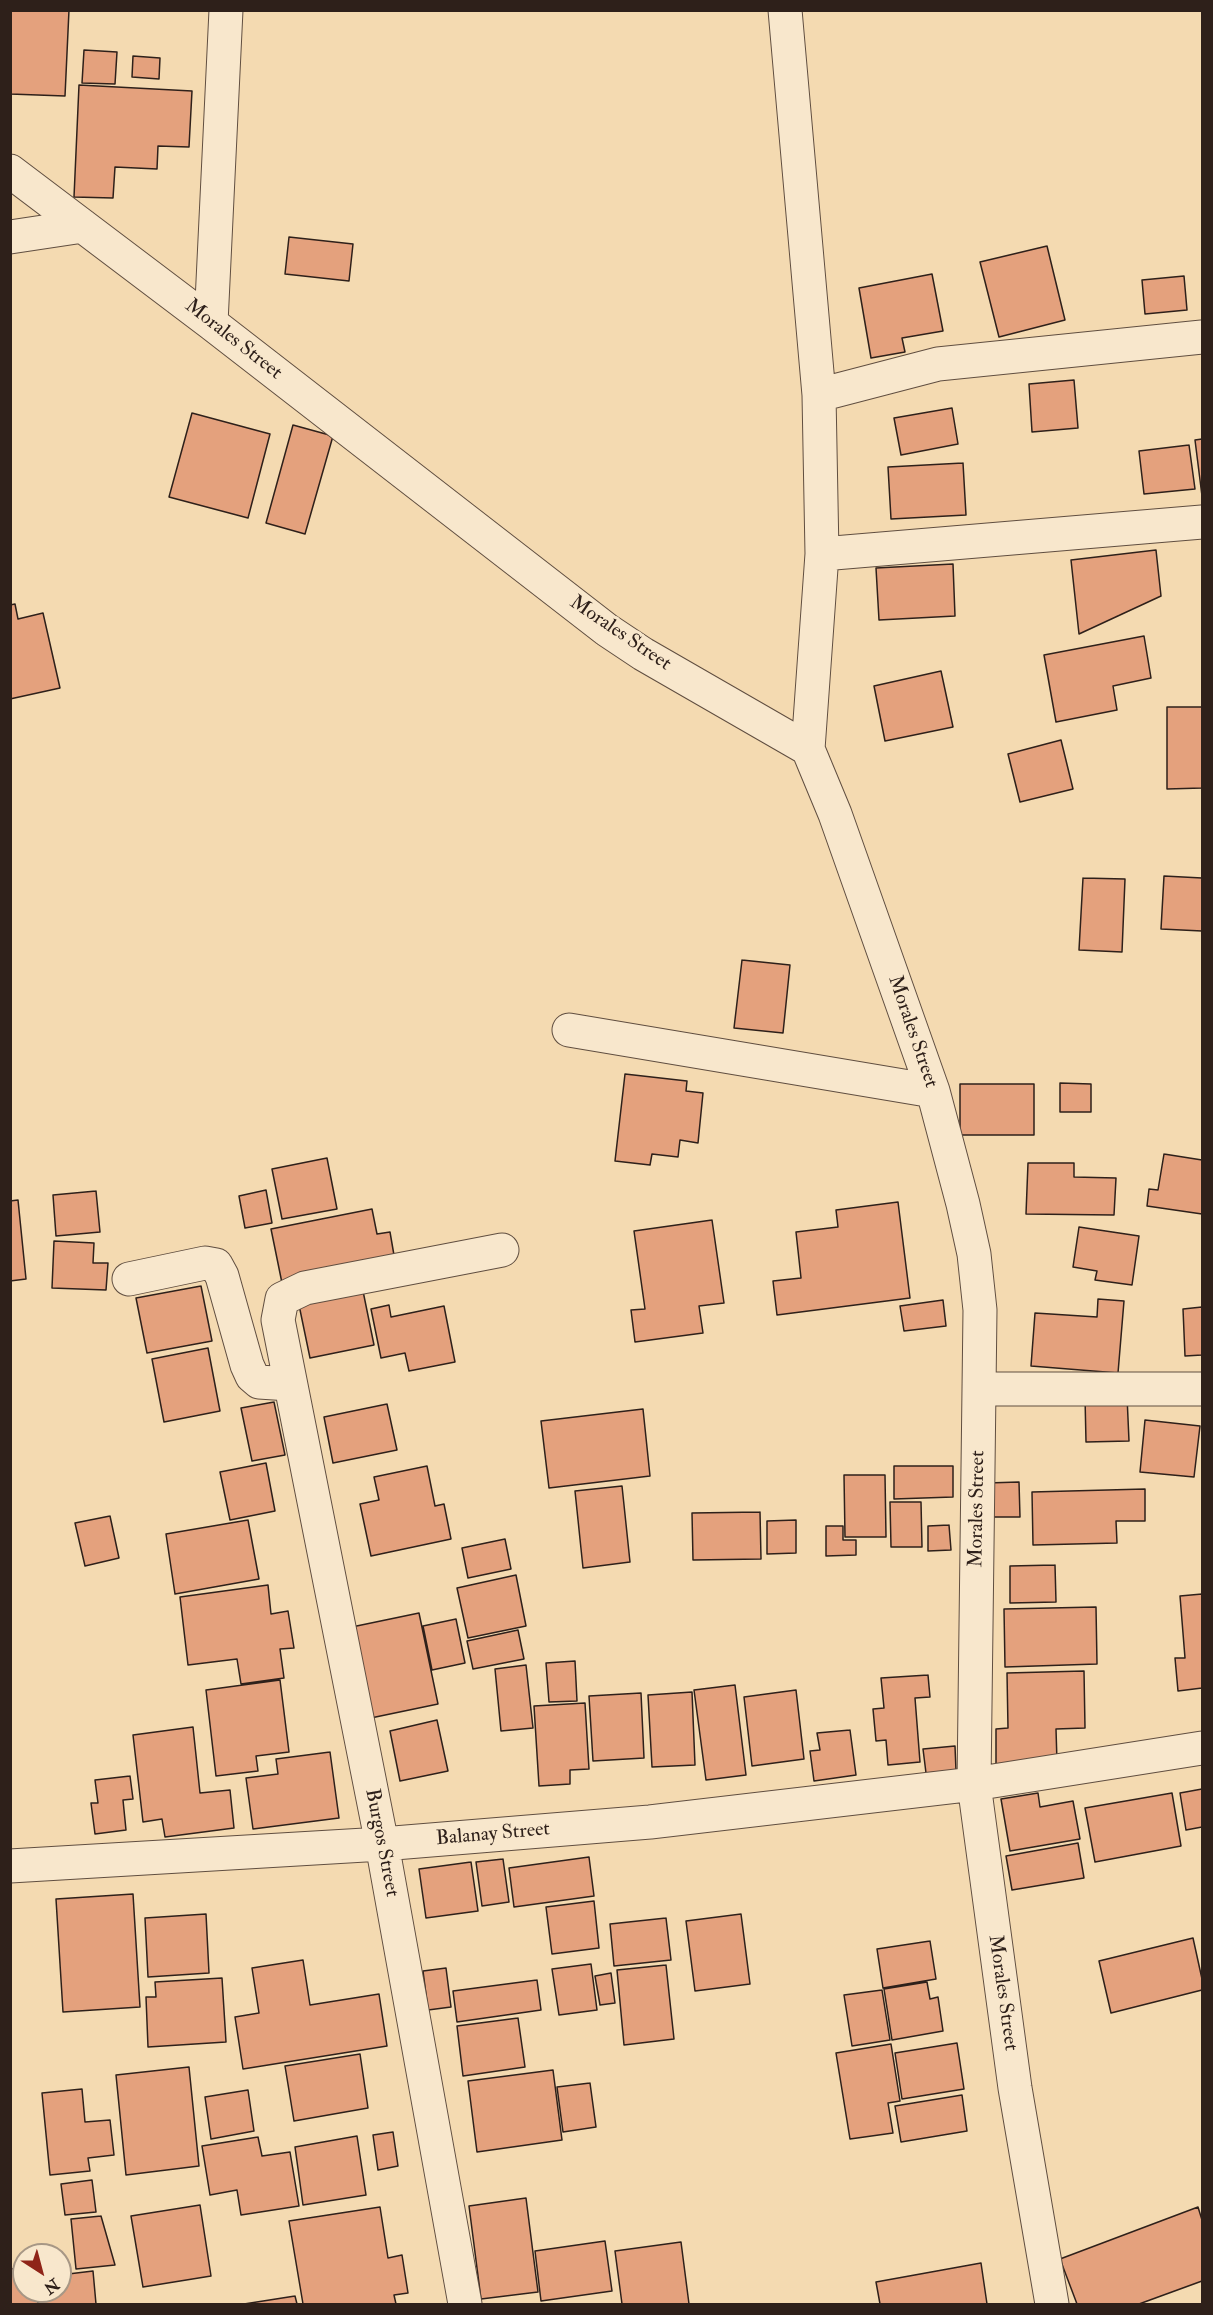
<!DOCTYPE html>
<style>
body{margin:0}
#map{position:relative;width:1213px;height:2315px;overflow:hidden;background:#f4dab1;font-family:"IM FELL Double Pica",serif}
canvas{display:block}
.frame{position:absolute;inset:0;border:12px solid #2e201a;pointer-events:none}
.north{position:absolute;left:12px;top:2243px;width:60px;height:60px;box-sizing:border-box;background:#f8e7cc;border:2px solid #a79785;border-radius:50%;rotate:144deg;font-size:16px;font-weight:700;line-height:24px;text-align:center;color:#2e201a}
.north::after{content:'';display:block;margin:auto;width:21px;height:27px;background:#8f2418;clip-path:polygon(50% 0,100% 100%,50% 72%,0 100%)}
</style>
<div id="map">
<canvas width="1213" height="2315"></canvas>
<div class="frame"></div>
<div class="north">N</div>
</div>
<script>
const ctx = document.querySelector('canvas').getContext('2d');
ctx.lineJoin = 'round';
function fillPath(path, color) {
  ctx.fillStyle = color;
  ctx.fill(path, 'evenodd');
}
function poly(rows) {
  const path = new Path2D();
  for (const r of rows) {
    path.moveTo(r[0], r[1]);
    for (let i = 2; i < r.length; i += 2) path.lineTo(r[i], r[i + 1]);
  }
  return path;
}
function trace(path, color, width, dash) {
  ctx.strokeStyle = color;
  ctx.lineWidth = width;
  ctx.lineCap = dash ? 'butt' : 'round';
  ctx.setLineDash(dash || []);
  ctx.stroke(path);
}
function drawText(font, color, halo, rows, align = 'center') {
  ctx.font = font + ' "IM FELL Double Pica",serif';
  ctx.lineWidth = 6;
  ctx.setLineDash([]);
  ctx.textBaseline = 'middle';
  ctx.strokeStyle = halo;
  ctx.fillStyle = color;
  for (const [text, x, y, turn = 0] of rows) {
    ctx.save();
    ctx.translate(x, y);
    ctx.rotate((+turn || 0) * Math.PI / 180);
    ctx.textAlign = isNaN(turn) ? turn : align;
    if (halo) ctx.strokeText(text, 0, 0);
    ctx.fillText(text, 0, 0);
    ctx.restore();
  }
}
const building = poly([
 [10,10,69,10,65,96,10,94,10,10],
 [84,50,117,52,115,84,82,83,84,50],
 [133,56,160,58,159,79,132,77,133,56],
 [79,85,192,91,189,147,158,146,157,169,115,167,113,198,74,197,79,85],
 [289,237,353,244,349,281,285,274,289,237],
 [1047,246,1065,320,999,337,980,262,1047,246],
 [932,274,943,331,902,338,905,352,871,358,859,288,932,274],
 [1184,276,1187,310,1145,314,1142,280,1184,276],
 [1074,380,1078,428,1032,432,1029,384,1074,380],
 [952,408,958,444,901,455,894,418,952,408],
 [192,413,270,434,248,518,169,497,192,413],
 [293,425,333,436,305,534,266,523,293,425],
 [1202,439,1202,496,1195,440,1202,439],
 [1189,445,1195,489,1144,494,1139,451,1189,445],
 [963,463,966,515,891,519,888,467,963,463],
 [1156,550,1161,596,1079,634,1071,560,1156,550],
 [953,564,955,616,879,620,876,568,953,564],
 [15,604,18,619,43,613,60,688,10,699,10,605,15,604],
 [1144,636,1151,678,1113,686,1117,710,1056,722,1044,655,1144,636],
 [941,671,953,727,885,741,874,686,941,671],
 [1167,707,1202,707,1202,788,1167,789,1167,707],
 [1061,740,1073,789,1020,802,1008,754,1061,740],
 [1164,876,1202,878,1202,931,1161,929,1164,876],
 [1083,878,1125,879,1122,952,1079,950,1083,878],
 [742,960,790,965,783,1033,734,1028,742,960],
 [625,1074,687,1081,686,1091,703,1093,698,1143,680,1140,678,1157,652,1154,650,1165,615,1161,625,1074],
 [1060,1083,1091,1084,1091,1112,1060,1112,1060,1083],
 [960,1084,1034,1084,1034,1135,960,1135,960,1084],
 [1164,1154,1202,1160,1202,1214,1147,1206,1149,1189,1158,1190,1164,1154],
 [327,1158,337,1209,282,1219,272,1169,327,1158],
 [1028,1163,1074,1163,1074,1177,1116,1178,1114,1215,1026,1214,1028,1163],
 [266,1190,272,1223,245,1228,239,1196,266,1190],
 [96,1191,100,1232,56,1236,53,1195,96,1191],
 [18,1200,26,1279,10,1281,10,1201,18,1200],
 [898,1202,910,1298,777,1315,773,1281,801,1278,796,1232,838,1227,836,1210,898,1202],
 [372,1209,377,1234,390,1232,395,1261,282,1283,271,1229,372,1209],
 [712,1220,724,1303,699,1306,703,1333,635,1342,631,1310,645,1309,634,1231,712,1220],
 [1079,1227,1139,1236,1132,1285,1095,1280,1097,1271,1073,1267,1079,1227],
 [54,1241,94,1243,93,1263,108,1263,106,1290,52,1288,54,1241],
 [201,1286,212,1341,147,1353,136,1298,201,1286],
 [363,1291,374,1345,310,1358,299,1305,363,1291],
 [1098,1299,1124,1301,1118,1373,1031,1366,1035,1313,1097,1317,1098,1299],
 [943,1300,946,1326,904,1331,900,1306,943,1300],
 [389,1305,391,1317,444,1306,455,1362,409,1371,405,1353,381,1358,371,1309,389,1305],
 [1202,1307,1202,1355,1185,1356,1183,1309,1202,1307],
 [208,1348,220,1411,164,1422,152,1359,208,1348],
 [1127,1396,1129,1441,1086,1442,1085,1397,1127,1396],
 [274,1402,285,1455,252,1461,241,1408,274,1402],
 [387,1404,397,1450,333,1463,324,1417,387,1404],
 [643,1409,650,1476,549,1488,541,1421,643,1409],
 [1145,1420,1200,1426,1194,1477,1140,1472,1145,1420],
 [266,1463,275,1511,230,1520,220,1472,266,1463],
 [427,1466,435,1506,444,1504,451,1539,371,1556,360,1504,379,1500,374,1477,427,1466],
 [894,1466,953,1466,953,1497,894,1499,894,1466],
 [844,1475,885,1475,886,1537,845,1537,844,1475],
 [1019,1482,1020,1517,988,1517,987,1483,1019,1482],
 [622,1486,630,1562,583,1568,575,1491,622,1486],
 [1145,1489,1145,1521,1116,1521,1117,1543,1033,1545,1032,1492,1145,1489],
 [890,1502,921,1502,922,1547,891,1547,890,1502],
 [760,1512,761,1559,693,1560,692,1513,760,1512],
 [110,1516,119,1558,85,1566,75,1523,110,1516],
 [248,1520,259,1579,175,1594,166,1534,248,1520],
 [796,1520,796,1553,767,1554,767,1521,796,1520],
 [949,1525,951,1550,928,1551,928,1526,949,1525],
 [826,1526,843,1526,843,1540,856,1540,856,1555,826,1556,826,1526],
 [505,1539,511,1569,468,1578,462,1548,505,1539],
 [1055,1565,1056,1602,1010,1603,1010,1566,1055,1565],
 [516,1575,526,1626,468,1638,457,1588,516,1575],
 [268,1585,271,1614,288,1611,294,1648,280,1649,284,1678,241,1684,237,1659,188,1665,180,1597,268,1585],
 [1202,1594,1202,1688,1178,1691,1175,1658,1185,1658,1180,1596,1202,1594],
 [1096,1607,1097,1664,1005,1667,1004,1609,1096,1607],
 [419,1613,438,1704,366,1719,347,1628,419,1613],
 [456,1619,465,1663,432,1670,423,1626,456,1619],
 [518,1630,524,1659,473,1669,467,1641,518,1630],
 [575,1661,577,1701,549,1702,546,1663,575,1661],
 [526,1665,533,1728,501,1731,495,1669,526,1665],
 [1084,1671,1085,1728,1056,1729,1057,1762,996,1764,996,1729,1008,1728,1007,1673,1084,1671],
 [928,1675,930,1697,915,1698,920,1762,888,1765,886,1740,876,1741,873,1709,884,1708,881,1678,928,1675],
 [280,1680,289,1752,256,1756,258,1771,216,1776,206,1690,280,1680],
 [735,1685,746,1775,706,1780,694,1690,735,1685],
 [796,1690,804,1759,752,1766,744,1697,796,1690],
 [692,1692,695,1765,652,1767,648,1695,692,1692],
 [641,1693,644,1758,593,1761,589,1696,641,1693],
 [585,1703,589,1769,570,1770,570,1784,539,1786,534,1706,585,1703],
 [437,1720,448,1771,400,1781,390,1731,437,1720],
 [193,1727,200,1793,230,1790,234,1828,165,1837,162,1819,143,1822,133,1735,193,1727],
 [850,1730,856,1775,814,1781,810,1751,820,1750,817,1733,850,1730],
 [955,1746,956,1771,926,1773,923,1749,955,1746],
 [330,1752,339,1818,253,1829,246,1778,278,1774,276,1759,330,1752],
 [130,1776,133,1799,123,1800,126,1830,95,1834,91,1803,98,1803,95,1780,130,1776],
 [1202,1789,1202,1827,1186,1830,1180,1793,1202,1789],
 [1038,1793,1040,1807,1073,1801,1080,1839,1010,1851,1001,1799,1038,1793],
 [1172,1793,1181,1846,1095,1862,1085,1808,1172,1793],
 [1078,1843,1084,1878,1012,1890,1006,1856,1078,1843],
 [589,1857,594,1896,514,1907,509,1868,589,1857],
 [503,1859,509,1902,482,1906,476,1862,503,1859],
 [471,1862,478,1911,426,1918,419,1869,471,1862],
 [133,1894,140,2007,63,2012,56,1899,133,1894],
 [594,1901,599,1948,552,1954,546,1907,594,1901],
 [206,1914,209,1973,148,1977,145,1918,206,1914],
 [741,1914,750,1984,695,1991,686,1921,741,1914],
 [666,1918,671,1960,614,1966,610,1924,666,1918],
 [1193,1938,1202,1979,1202,1990,1111,2013,1099,1961,1193,1938],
 [930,1941,936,1979,883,1988,877,1949,930,1941],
 [303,1960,310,2005,379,1994,387,2046,243,2069,235,2017,259,2013,252,1968,303,1960],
 [591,1964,597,2010,559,2015,552,1969,591,1964],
 [666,1965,674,2039,624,2045,617,1970,666,1965],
 [446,1968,451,2007,428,2010,423,1971,446,1968],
 [611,1973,615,2003,600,2005,595,1976,611,1973],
 [222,1978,226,2042,148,2047,146,1997,156,1997,155,1982,222,1978],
 [537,1980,541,2010,457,2022,453,1991,537,1980],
 [927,1982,930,1999,938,1997,943,2031,892,2040,884,1989,927,1982],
 [882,1990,890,2040,852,2046,844,1995,882,1990],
 [518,2018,525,2067,463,2076,457,2026,518,2018],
 [957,2043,964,2089,902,2099,895,2053,957,2043],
 [891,2044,900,2101,888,2103,893,2133,850,2139,836,2053,891,2044],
 [360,2054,368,2108,294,2121,285,2066,360,2054],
 [189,2067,199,2166,126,2175,116,2075,189,2067],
 [553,2070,562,2140,477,2152,468,2081,553,2070],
 [590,2083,596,2127,563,2132,557,2087,590,2083],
 [82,2089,85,2122,110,2120,114,2155,88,2158,90,2171,50,2175,42,2093,82,2089],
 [248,2090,254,2131,211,2139,205,2097,248,2090],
 [962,2095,967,2131,901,2142,895,2106,962,2095],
 [393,2132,398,2166,378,2170,373,2135,393,2132],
 [357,2136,366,2195,303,2205,295,2147,357,2136],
 [258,2137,262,2156,290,2152,299,2206,241,2215,237,2190,210,2195,202,2146,258,2137],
 [92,2180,96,2212,65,2215,61,2184,92,2180],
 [526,2198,538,2292,481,2299,469,2206,526,2198],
 [200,2205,211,2276,143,2287,131,2216,200,2205],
 [380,2207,388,2258,402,2255,408,2293,394,2295,396,2304,303,2304,289,2221,380,2207],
 [1198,2207,1202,2220,1202,2281,1139,2304,1077,2304,1060,2259,1198,2207],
 [101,2216,115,2265,76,2269,71,2219,101,2216],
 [605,2241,612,2291,541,2301,535,2251,605,2241],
 [681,2242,689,2304,622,2304,615,2251,681,2242],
 [981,2263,987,2304,880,2304,876,2282,981,2263],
 [24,2268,24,2291,37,2291,38,2304,10,2304,10,2269,24,2268],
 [93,2271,96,2304,39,2304,38,2291,60,2291,60,2275,93,2271],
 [295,2296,297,2304,244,2304,295,2296]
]);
const minor = poly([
 [785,10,819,395],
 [10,171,211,323,607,630,643,654,808,749,835,814,933,1091,963,1204,974,1254,980,1310,974,1784,1015,2088,1052,2304],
 [10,237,83,226],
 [211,323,226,10],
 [822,554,1202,522],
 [808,749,822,554,819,395,938,364,1202,337],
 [569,1030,933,1091],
 [129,1279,205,1263,216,1265,222,1276,247,1365,252,1376,259,1382,290,1384],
 [980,1389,1202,1389],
 [10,1866,382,1844,650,1822,974,1784,1202,1748],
 [465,2304,382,1844,278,1320,282,1299,305,1288,502,1250]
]);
const streetNames = [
 ["Morales Street",233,340,38],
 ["Morales Street",620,634,34],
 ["Morales Street",912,1032,71],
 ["Morales Street",978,1509,-89],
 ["Balanay Street",493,1835,-5],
 ["Burgos Street",381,1843,79],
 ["Morales Street",1002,1993,82]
];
fillPath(building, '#e4a17d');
trace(building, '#2e201a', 1.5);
trace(minor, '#604e40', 35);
trace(minor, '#f8e7cc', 33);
drawText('20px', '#2e201a', '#f8e7cc', streetNames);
</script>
